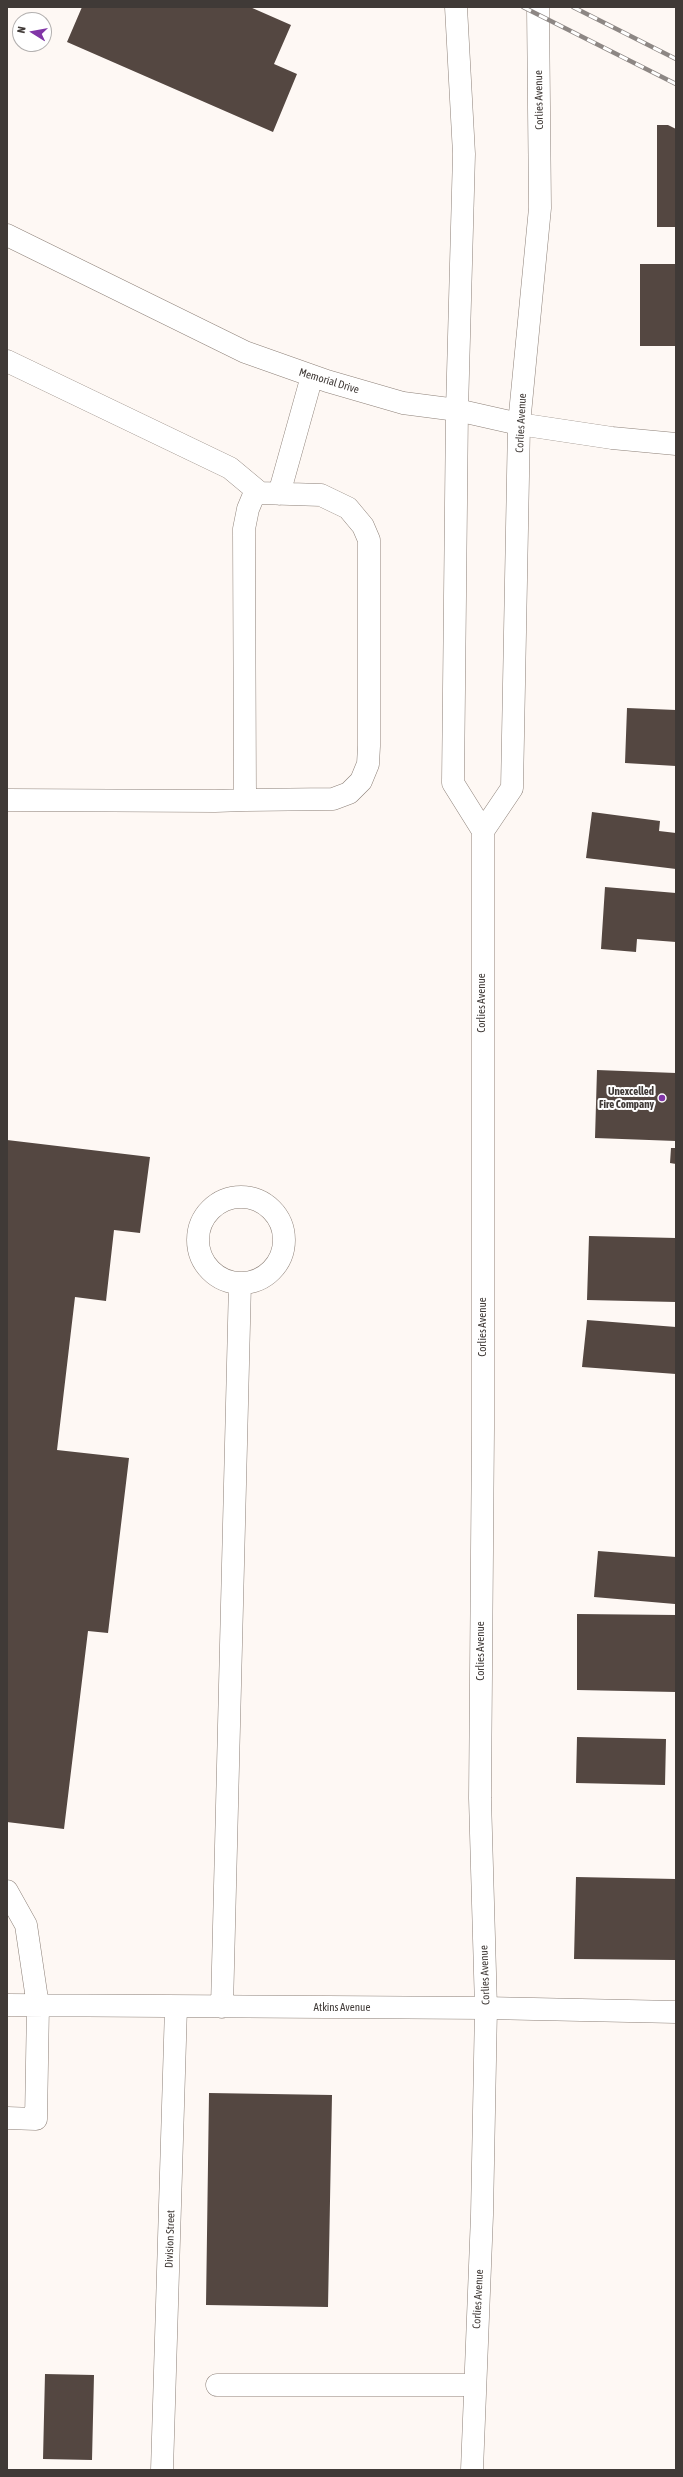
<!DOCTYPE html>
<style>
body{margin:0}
#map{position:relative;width:683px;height:2477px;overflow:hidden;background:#fef8f4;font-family:"Asap Condensed",sans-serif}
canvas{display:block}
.frame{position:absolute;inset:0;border:8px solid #403a37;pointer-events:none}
.north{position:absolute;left:12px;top:12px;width:40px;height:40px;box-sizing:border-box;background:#fff;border:1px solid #b3b0af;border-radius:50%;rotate:281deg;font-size:11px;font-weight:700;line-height:16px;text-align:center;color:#403a37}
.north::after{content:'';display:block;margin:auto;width:14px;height:18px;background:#8136a7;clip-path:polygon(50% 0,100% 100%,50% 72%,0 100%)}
</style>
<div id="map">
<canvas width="683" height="2477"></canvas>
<div class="frame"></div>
<div class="north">N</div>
</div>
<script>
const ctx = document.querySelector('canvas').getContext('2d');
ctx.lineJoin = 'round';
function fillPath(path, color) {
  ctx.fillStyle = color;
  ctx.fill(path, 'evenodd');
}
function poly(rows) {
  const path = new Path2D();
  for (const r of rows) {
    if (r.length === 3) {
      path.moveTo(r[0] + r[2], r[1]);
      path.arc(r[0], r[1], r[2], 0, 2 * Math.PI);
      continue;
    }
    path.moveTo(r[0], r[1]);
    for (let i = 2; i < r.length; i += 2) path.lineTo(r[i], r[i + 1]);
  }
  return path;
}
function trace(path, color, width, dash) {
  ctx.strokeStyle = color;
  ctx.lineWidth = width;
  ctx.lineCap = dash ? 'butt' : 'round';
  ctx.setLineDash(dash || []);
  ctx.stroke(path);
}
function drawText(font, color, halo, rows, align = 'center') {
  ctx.font = font + ' "Asap Condensed",sans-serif';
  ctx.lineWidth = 4;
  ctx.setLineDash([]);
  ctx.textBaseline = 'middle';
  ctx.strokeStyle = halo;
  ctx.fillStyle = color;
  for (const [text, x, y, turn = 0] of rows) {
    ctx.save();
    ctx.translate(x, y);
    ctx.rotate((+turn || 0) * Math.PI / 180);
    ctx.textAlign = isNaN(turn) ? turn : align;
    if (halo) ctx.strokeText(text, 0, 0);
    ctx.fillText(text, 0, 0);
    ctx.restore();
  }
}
const building = poly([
 [82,7,250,7,291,25,274,64,297,74,273,132,67,42],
 [657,125,668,125,676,129,676,227,657,227],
 [640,264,676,264,676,346,640,346],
 [627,708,676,710,676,766,625,763],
 [592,812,660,821,659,831,676,833,676,869,586,858],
 [605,887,676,893,676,942,637,939,636,952,601,949],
 [597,1070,676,1073,676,1141,595,1138],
 [7,1140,150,1157,140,1233,114,1230,106,1301,75,1297,57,1450,129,1458,108,1633,88,1631,64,1829,7,1822],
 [671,1148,676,1148,676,1164,670,1163],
 [589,1236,676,1238,676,1302,587,1300],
 [587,1320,676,1327,676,1374,582,1367],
 [598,1551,676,1557,675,1604,594,1597],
 [577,1614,676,1615,676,1692,577,1690],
 [577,1737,666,1739,665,1785,576,1783],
 [576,1877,676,1879,676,1960,574,1959],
 [209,2093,332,2095,328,2307,206,2305],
 [45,2374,94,2375,92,2460,43,2459]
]);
const minor = poly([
 [7,235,245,352,327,381,403,403,457,410,519,424,612,438,676,444],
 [7,361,230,468,260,493],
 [279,494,312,376],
 [7,800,215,801,245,800,333,799,349,793,361,781,368,764,369,746,369,540,363,526,348,508,321,495,260,493,253,497,248,509,244,529,245,800],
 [241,1240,43],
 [7,1891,26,1925,38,2006,36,2119,7,2118],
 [7,2005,486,2008,676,2012],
 [222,2007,240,1283],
 [217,2385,474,2385],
 [162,2470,176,2007]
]);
const major = poly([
 [456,7,464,154,457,410,453,783,483,831,483,1428,480,1798,486,2008,482,2215,472,2470],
 [483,831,512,788,519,424,540,208,538,7]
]);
const rail = poly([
 [523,7,676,84],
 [573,7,676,59]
]);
const markers = [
 [662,1098,4,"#8136a7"]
];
const streetNames = [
 ["Corlies Avenue",539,100,-91],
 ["Memorial Drive",329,381,17],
 ["Corlies Avenue",521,423,-87],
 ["Corlies Avenue",482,1003,-90],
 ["Corlies Avenue",483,1327,-90],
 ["Corlies Avenue",481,1651,-90],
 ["Corlies Avenue",485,1975,-92],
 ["Atkins Avenue",342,2008],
 ["Division Street",170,2239,-88],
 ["Corlies Avenue",478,2299,-87]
];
const poiNames = [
 ["Unexcelled",654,1092],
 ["Fire Company",654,1105]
];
fillPath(building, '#544741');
trace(minor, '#8d8078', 23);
trace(major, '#8d8078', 23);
trace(minor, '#fff', 22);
trace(major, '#fff', 22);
trace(rail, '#8d8784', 4.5);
trace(rail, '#fff', 3, [9]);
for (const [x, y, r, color] of markers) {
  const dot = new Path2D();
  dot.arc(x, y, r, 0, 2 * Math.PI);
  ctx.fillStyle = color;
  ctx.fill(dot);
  trace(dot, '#fff', 1.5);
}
drawText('11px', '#403a37', '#fff', streetNames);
drawText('bold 11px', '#403a37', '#fff', poiNames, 'right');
</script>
